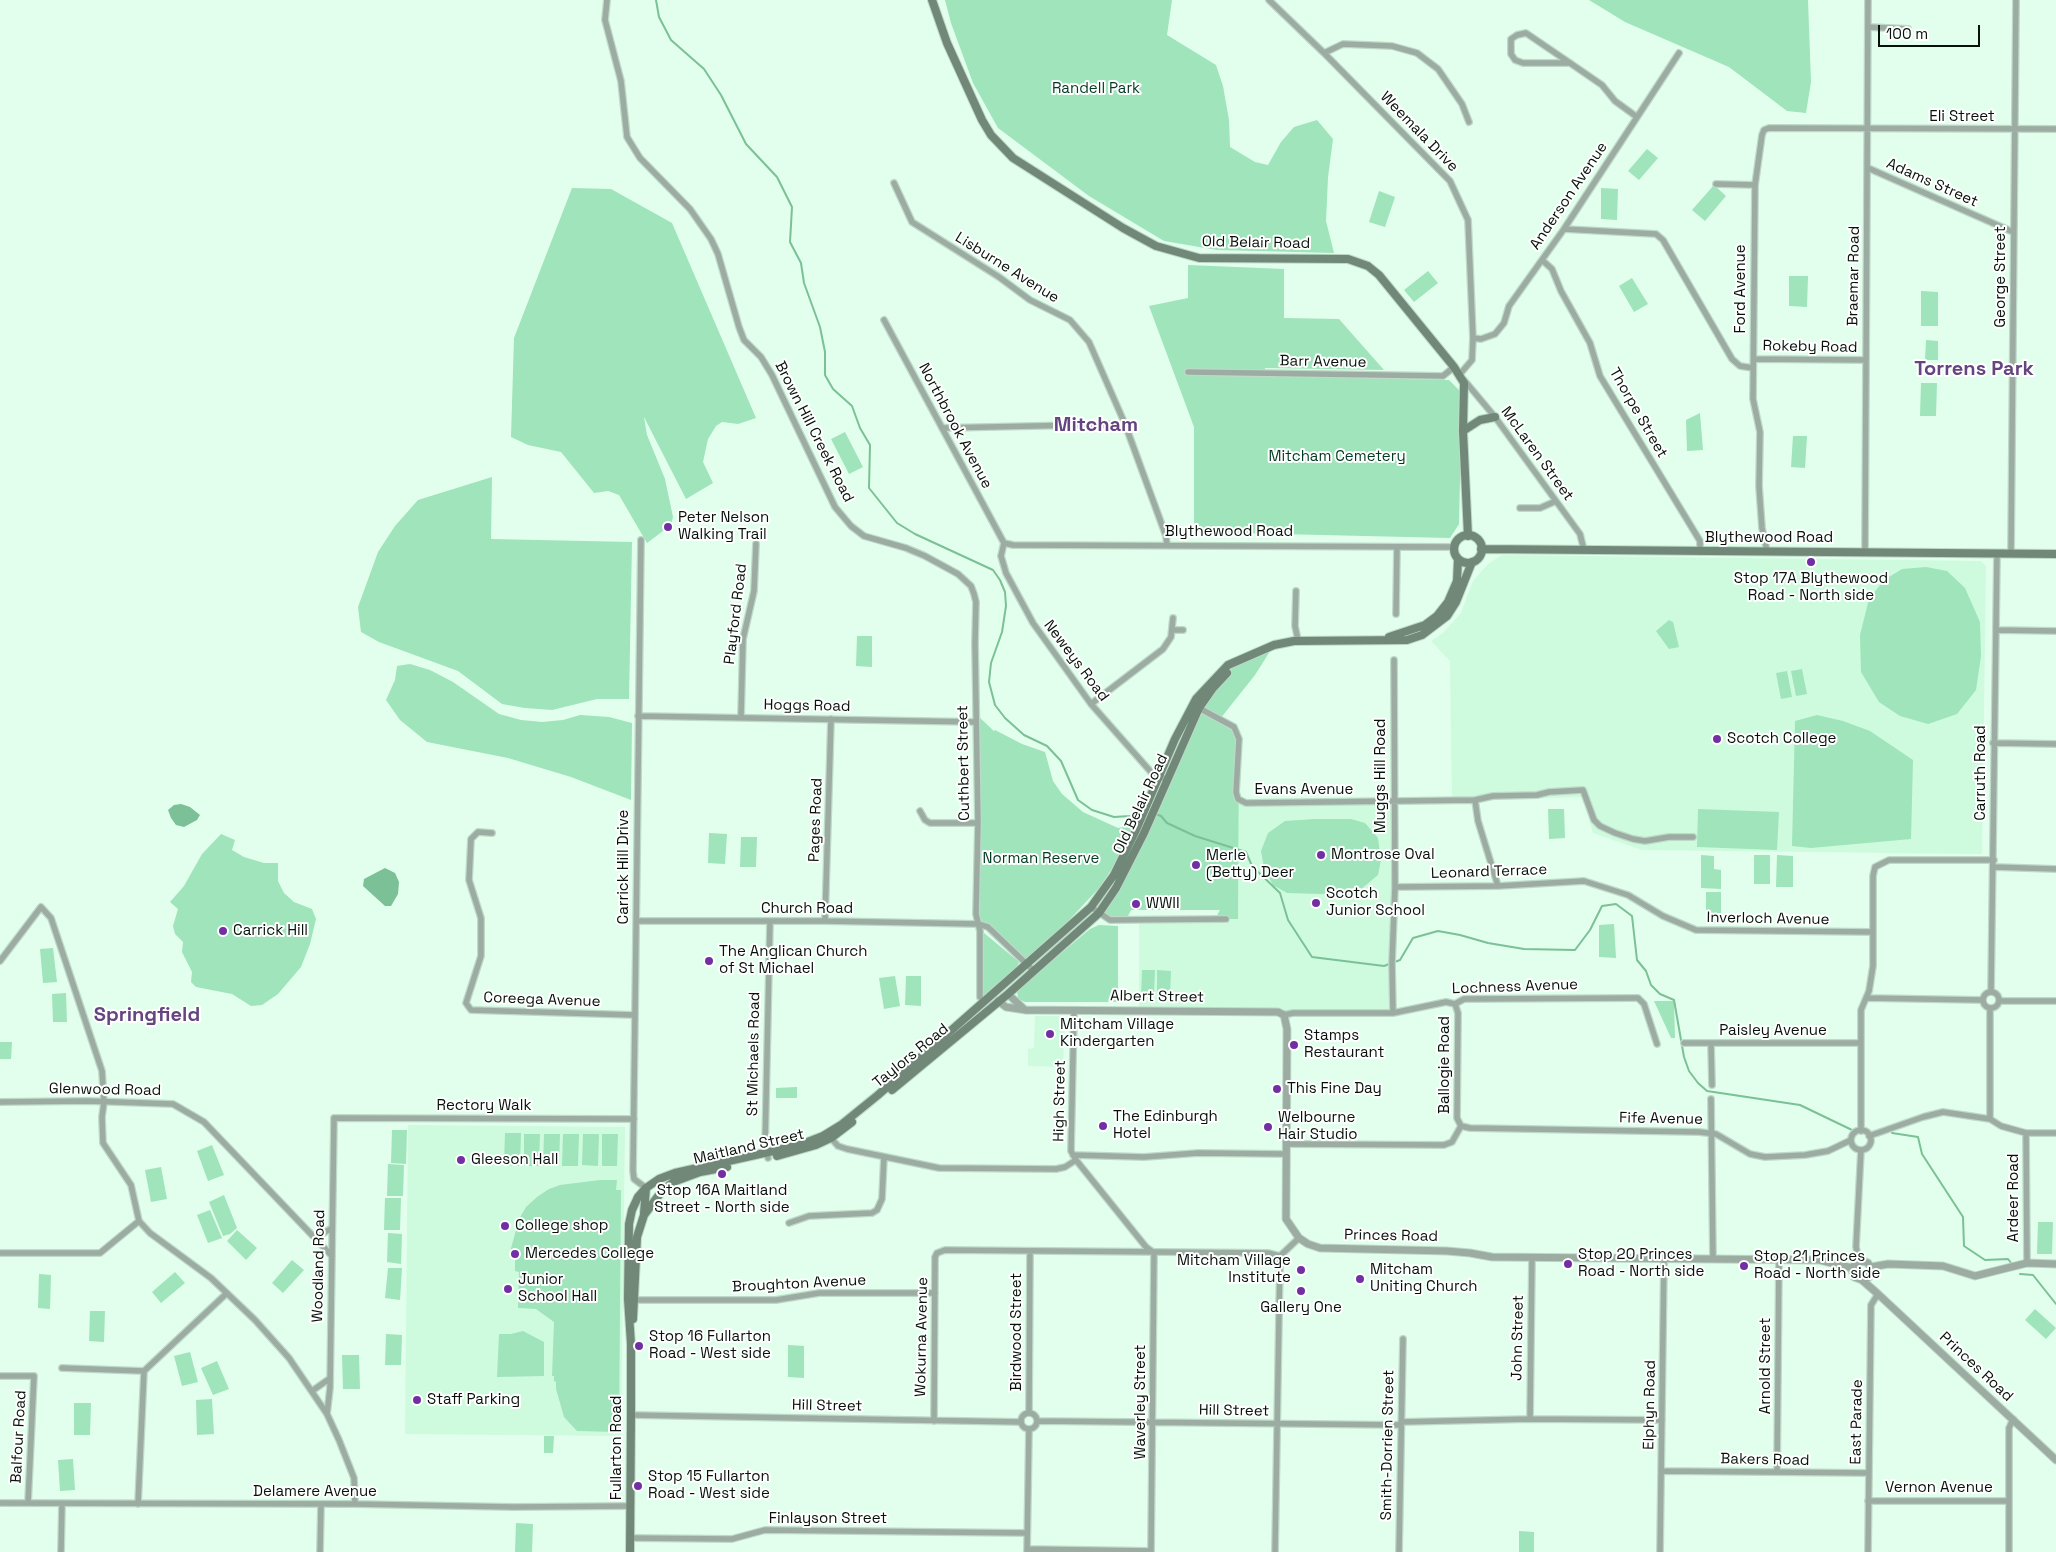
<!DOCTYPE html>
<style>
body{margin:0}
#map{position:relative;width:2056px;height:1552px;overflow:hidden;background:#e1ffec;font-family:"Space Grotesk",sans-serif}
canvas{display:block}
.scale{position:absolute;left:1878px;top:25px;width:102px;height:22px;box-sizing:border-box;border:2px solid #051109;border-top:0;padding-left:6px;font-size:15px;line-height:18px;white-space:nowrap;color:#051109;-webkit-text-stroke:4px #fff;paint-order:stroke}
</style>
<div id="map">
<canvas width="2056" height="1552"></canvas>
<div class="scale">100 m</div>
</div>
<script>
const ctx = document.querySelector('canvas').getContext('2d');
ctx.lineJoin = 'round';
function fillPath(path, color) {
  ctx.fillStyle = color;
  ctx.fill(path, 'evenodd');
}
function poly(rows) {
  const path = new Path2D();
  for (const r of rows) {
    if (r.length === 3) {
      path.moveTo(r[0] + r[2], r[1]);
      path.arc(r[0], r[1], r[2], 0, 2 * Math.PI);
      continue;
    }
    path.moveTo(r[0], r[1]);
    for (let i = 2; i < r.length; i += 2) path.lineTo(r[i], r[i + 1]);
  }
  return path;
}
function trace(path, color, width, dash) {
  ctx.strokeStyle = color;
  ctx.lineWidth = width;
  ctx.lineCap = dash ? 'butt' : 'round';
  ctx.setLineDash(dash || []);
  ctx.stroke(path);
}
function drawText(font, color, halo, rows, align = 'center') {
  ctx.font = font + ' "Space Grotesk",sans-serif';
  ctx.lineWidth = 4;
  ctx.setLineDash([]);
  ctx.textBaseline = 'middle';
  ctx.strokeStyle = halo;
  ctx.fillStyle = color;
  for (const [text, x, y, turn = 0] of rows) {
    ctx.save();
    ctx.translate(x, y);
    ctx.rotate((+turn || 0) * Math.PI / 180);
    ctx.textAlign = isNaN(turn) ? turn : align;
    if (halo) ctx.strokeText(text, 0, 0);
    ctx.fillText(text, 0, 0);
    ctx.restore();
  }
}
const built = poly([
 [1502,555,1981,561,1986,566,1982,854,1642,850,1593,833,1583,797,1452,801,1450,661,1431,641,1443,633,1461,613,1473,581,1488,564],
 [1238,799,1246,803,1393,802,1393,1013,1293,1013,1139,1010,1139,920,1237,919],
 [1035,1016,1060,1016,1065,1019,1063,1067,1028,1066,1028,1049,1034,1048],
 [408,1125,625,1127,621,1436,405,1434]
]);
const green = poly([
 [945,0,1172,0,1167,35,1216,65,1223,86,1229,120,1230,147,1255,162,1268,165,1281,142,1294,127,1317,120,1333,139,1328,177,1326,221,1334,253,1217,250,1164,241,1089,196,998,128,973,83,951,23],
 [1589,0,1808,0,1811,82,1806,113,1787,111,1729,67,1625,22],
 [1647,149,1658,158,1639,180,1628,171],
 [1714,185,1726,196,1705,221,1692,210],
 [572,188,611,189,672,223,756,418,738,424,722,422,716,426,708,439,703,462,713,483,686,499,644,417,647,435,665,479,673,517,671,525,647,543,619,495,608,491,594,493,561,452,528,445,511,437,514,338],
 [1601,188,1618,189,1617,220,1601,219],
 [1379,191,1395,197,1385,227,1369,222],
 [1188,265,1284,269,1284,318,1339,319,1384,370,1265,368,1264,376,1449,380,1460,391,1461,432,1459,524,1450,538,1194,532,1194,427,1149,306,1188,298],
 [1428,271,1438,283,1414,302,1404,290],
 [1789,276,1808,276,1807,307,1789,306],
 [1632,278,1648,304,1634,312,1619,286],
 [1921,291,1938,292,1938,326,1921,326],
 [1926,340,1938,341,1938,360,1925,360],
 [1921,383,1937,383,1936,416,1920,416],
 [1700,413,1703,450,1687,451,1686,420],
 [845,432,863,467,849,474,831,439],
 [1793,436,1807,436,1805,468,1791,467],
 [492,477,491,539,632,542,629,699,597,699,552,710,525,708,502,704,458,671,379,642,361,632,358,607,378,552,395,526,418,500],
 [1926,567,1947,571,1965,588,1980,622,1981,656,1976,690,1957,714,1928,724,1900,716,1879,702,1861,672,1860,635,1869,599,1884,580,1902,569],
 [1669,620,1673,622,1679,647,1669,649,1656,631],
 [857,636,872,636,872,667,856,666],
 [1274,645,1255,675,1220,719,1234,727,1239,739,1238,919,1215,919,1220,910,1131,910,1126,920,1110,920,1099,913,1116,888,1199,708,1193,704,1228,665],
 [410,664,430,670,453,682,499,714,521,720,542,722,563,720,580,715,609,717,632,723,631,800,571,777,508,758,427,742,400,720,386,700,395,680,397,666],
 [1802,669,1807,694,1796,696,1791,671],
 [1787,671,1792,697,1781,699,1776,673],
 [1817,715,1843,721,1870,731,1913,760,1911,839,1811,848,1792,846,1795,721],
 [979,717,994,731,995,730,1022,744,1045,752,1053,781,1062,794,1083,812,1118,828,1134,825,1119,858,1099,888,1028,964,988,927,978,924],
 [1548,809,1564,809,1565,838,1549,839],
 [1698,809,1779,812,1777,850,1697,847],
 [1315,819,1351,819,1365,823,1378,838,1381,860,1378,875,1360,890,1322,894,1287,893,1273,885,1264,868,1261,851,1268,833,1285,821],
 [709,833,727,834,725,864,708,863],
 [221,834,235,840,232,850,244,857,264,863,278,863,278,881,284,893,294,902,312,909,316,919,310,944,301,967,278,994,262,1005,251,1006,232,994,196,987,191,982,192,972,182,952,183,942,175,934,173,926,178,909,170,902,184,886,202,854],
 [741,837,757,837,756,867,740,867],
 [1701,855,1714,856,1714,869,1721,870,1721,889,1701,888],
 [1754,855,1770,855,1770,884,1754,884],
 [1777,855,1793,856,1793,887,1776,887],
 [1706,892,1721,892,1721,923,1706,923],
 [1614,924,1616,958,1599,957,1599,925],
 [1099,925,1118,926,1118,1002,1025,1002,1018,999,1017,990,1090,929],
 [984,933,1019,962,1017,967,986,997,984,996],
 [53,948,57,982,43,983,40,949],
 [1142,970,1155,970,1154,996,1141,996],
 [1157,970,1171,971,1170,996,1157,996],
 [895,976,900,1006,884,1009,879,978],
 [906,976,921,976,921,1006,905,1005],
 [66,993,67,1022,53,1022,52,994],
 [1654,1001,1674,1001,1675,1038,1671,1038],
 [0,1042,12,1042,11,1059,0,1059],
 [797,1087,797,1098,776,1098,776,1088],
 [392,1130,407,1130,406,1164,391,1163],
 [505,1133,521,1133,520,1166,504,1165],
 [524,1134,540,1134,539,1166,524,1166],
 [544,1134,560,1134,559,1166,543,1166],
 [563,1134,579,1134,578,1166,562,1166],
 [583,1134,599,1134,598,1166,582,1165],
 [602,1134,618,1134,617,1166,602,1166],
 [212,1145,224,1175,208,1181,197,1151],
 [388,1164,404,1165,403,1196,387,1196],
 [161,1167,167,1199,151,1202,145,1170],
 [600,1180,617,1180,616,1190,621,1190,619,1432,577,1431,564,1417,556,1389,556,1382,554,1381,554,1376,552,1376,554,1322,536,1309,518,1308,519,1272,515,1271,515,1253,510,1252,519,1219,526,1207,537,1197,549,1189,560,1185],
 [224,1195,237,1228,230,1234,223,1236,209,1202],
 [385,1198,401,1198,400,1230,384,1230],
 [210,1210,222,1238,208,1243,197,1215],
 [2038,1222,2053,1222,2052,1254,2037,1254],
 [237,1230,257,1248,246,1260,227,1241],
 [388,1233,402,1234,401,1264,387,1262],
 [292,1260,304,1270,283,1293,272,1283],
 [388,1268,402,1268,400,1300,385,1298],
 [175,1272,185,1283,161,1303,152,1292],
 [39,1274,51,1275,50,1309,38,1308],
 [2035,1309,2056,1328,2046,1339,2025,1320],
 [90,1311,105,1311,104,1342,89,1341],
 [523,1331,544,1342,544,1376,497,1377,499,1334,511,1334],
 [386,1334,402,1335,401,1365,385,1365],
 [788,1345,804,1346,804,1378,788,1377],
 [190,1352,198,1382,182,1386,174,1356],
 [342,1355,359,1355,360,1389,343,1389],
 [217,1361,229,1389,213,1395,201,1368],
 [212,1399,214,1434,197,1435,196,1400],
 [74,1403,91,1403,90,1435,74,1435],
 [544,1436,554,1436,553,1453,544,1453],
 [73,1459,75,1490,60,1491,58,1460],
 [516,1523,533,1524,532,1552,515,1552],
 [1519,1531,1534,1532,1534,1552,1519,1552]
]);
const water = poly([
 [181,804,190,807,200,815,197,820,184,827,176,825,171,818,168,810,174,805],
 [385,868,395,873,399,882,398,894,391,906,385,906,363,886,364,879]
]);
const stream = poly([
 [656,0,659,17,671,40,704,69,721,95,746,144,777,177,792,207,790,242,801,263,804,283,820,327,825,352,825,375,833,389,852,406,860,428,870,445,869,488,897,523,915,534,993,570,1000,580,1005,592,1006,606,1002,632,991,663,989,682,995,705,1005,718,1024,735,1047,746,1061,761,1078,800,1092,810,1114,817,1130,816,1139,810,1141,810],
 [1156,814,1161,816,1167,823,1195,836,1246,852,1252,866,1280,893,1288,920,1312,957,1384,966,1400,960,1413,938,1438,931,1460,935,1488,943,1524,949,1575,950,1590,930,1602,906,1616,904,1632,916,1637,960,1646,971,1651,985,1660,994,1674,1000,1684,1057,1689,1071,1698,1083,1707,1091,1800,1105,1852,1130],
 [1892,1133,1918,1137,1922,1154,1963,1217,1964,1246,1985,1260,2008,1259,2012,1264],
 [2020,1274,2033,1275,2056,1304]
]);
const minor = poly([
 [607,0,605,20,621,81,627,137,640,158,690,209,711,239,718,254,739,327,744,340,761,357,772,375,835,507,851,526,864,536,906,548,925,556,958,574,971,586,974,594,976,602,975,643,978,823,976,914,980,931,980,997],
 [1269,0,1324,53,1450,181,1468,220,1473,338,1472,360,1460,374],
 [1868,27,1908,29],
 [1324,53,1343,44,1392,46,1417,53,1438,69,1462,104,1469,122],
 [1570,63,1523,63,1515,60,1511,54,1511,39,1517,35,1526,33,1570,63,1602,85,1615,101,1637,117],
 [1868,168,2013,232],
 [894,183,912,222,999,277,1030,300,1070,320,1089,342,1125,424,1166,536,1167,545],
 [1716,184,1755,185],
 [1564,229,1656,234,1663,240,1732,359,1740,366,1753,368],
 [1542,260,1552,269,1561,291,1590,343,1600,376,1700,541,1700,552],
 [884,320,1004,543],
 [1473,338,1481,339,1495,334,1504,323,1509,306,1564,229,1679,53],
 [1754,359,1866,360],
 [1188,372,1443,376,1454,367],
 [1464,380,1495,417,1580,534,1584,550],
 [942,428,1125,424],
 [1520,508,1540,508,1556,501],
 [641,540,633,1171,634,1179,646,1188],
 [1004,543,1013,545,1454,547],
 [1004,543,1001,556,1006,573,1033,623,1091,704,1151,772,1167,780],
 [1767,551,1762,528,1759,486,1760,432,1753,399,1755,185,1762,135,1764,130,1769,128,2056,129],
 [1865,552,1868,0],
 [2011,553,2016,0],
 [1296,591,1295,626,1298,640],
 [1396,614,1397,547],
 [1173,630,1183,630],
 [1996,630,2056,631],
 [1091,704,1163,649,1171,637,1173,618],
 [1199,708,1234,727,1239,739,1236,792,1238,799,1246,803,1475,800,1478,821,1498,886],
 [638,716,976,722],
 [741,717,743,639,754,591,756,544],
 [1993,743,2056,744],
 [1475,800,1493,796,1537,795,1549,792,1583,790,1594,820,1600,826,1615,833,1633,839,1645,841,1669,837,1693,837],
 [920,811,925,820,930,823,978,823],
 [492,833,478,832,471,839,469,880,481,918,481,956,466,1003,471,1010,634,1015],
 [1994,867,2056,869],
 [1395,887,1498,886,1584,881,1628,895,1663,916,1696,930,1873,932],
 [1091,907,1110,920,1226,919],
 [637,921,825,921,978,924,988,927,1034,971],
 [825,921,831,719],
 [0,961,41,907,51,918,102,1071,104,1102,102,1117,103,1143,131,1185,139,1221,150,1233,211,1278,255,1320,289,1358,327,1414,339,1440,354,1478,355,1504],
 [1991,992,1997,553],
 [1991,1000,8],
 [1866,998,1982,1000],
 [1999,1001,2056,1001],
 [1455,1004,1458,1013,1457,1118,1461,1126],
 [1074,1010,1071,1151,1076,1160,1146,1247,1154,1253,1151,1552],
 [1393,1013,1392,963,1395,887,1394,660],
 [1284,1015,1293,1013,1393,1013,1446,1002,1455,1004,1464,999,1635,998,1638,998,1644,1004,1657,1044],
 [1684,1043,1861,1043],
 [1711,1043,1712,1085],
 [1711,1099,1713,1259],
 [0,1102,87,1101,173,1104,204,1122,332,1256],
 [1990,1119,1990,1008],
 [1461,1126,1470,1128,1699,1132,1716,1134,1750,1154,1765,1157,1805,1155,1828,1151,1851,1140],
 [1861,1140,10],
 [1861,1131,1861,1010,1869,991,1873,966,1873,876,1875,867,1889,860,1994,860],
 [2026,1133,2027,1263],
 [1869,1136,1923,1117,1943,1112,1990,1119,2001,1126,2026,1133,2056,1133],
 [831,1138,838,1146,847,1149,939,1168,1056,1169,1065,1167,1076,1160],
 [1286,1144,1444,1145,1452,1142,1461,1126],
 [1073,1155,1144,1157,1198,1153,1286,1154],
 [768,1158,765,1147,770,921],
 [789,1223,809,1216,872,1213,877,1210,882,1199,884,1157],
 [315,1238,332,1228],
 [0,1253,100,1253,139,1221],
 [1859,1261,1856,1247,1861,1150],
 [635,1300,776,1300,819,1293,935,1293],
 [62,1368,144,1371],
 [0,1376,34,1376,28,1503],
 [312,1391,329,1379],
 [1029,1421,8],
 [1029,1413,1030,1252],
 [327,1414,330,1388,334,1118,634,1119],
 [631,1415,1021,1422],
 [1530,1419,1532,1258],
 [934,1421,935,1257,937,1253,945,1250,1268,1253,1280,1256,1299,1238],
 [1038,1421,1401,1425],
 [1401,1422,1530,1419,1662,1420],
 [1662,1471,1869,1473],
 [1777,1472,1779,1259],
 [1868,1501,2009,1501],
 [0,1503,355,1504,513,1507,631,1506],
 [138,1504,144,1371,227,1293],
 [630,1538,732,1539,765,1530,1027,1533],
 [1027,1549,1151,1551],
 [61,1552,62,1504],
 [320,1552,321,1505],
 [1027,1552,1029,1429],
 [1275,1552,1280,1256],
 [1399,1552,1403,1339],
 [1660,1552,1664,1259],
 [1868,1552,1871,1305,1878,1294],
 [2009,1552,2009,1428,2013,1419]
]);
const tertiary = poly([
 [1008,994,1025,1010],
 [998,1001,1006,1007,1026,1010,1278,1012,1284,1015,1287,1029,1286,1219,1299,1238,1308,1244,1320,1248,1447,1251,1470,1253,1492,1257,1819,1260,1852,1268],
 [1871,1267,1888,1264,1943,1266,1975,1276,2027,1263,2056,1264],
 [1862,1280,1869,1277,1872,1270,1868,1263,1863,1261,1854,1265,1852,1270,1854,1277,1862,1280,1878,1294,2056,1460]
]);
const secondary = poly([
 [932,0,947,43,982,120,991,135,1013,158,1123,228,1156,246,1199,258,1348,259,1368,266,1379,275,1454,367,1464,383,1463,431,1468,536],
 [1463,431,1480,420,1495,417],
 [1468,549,14],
 [1481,549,2056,554],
 [1389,637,1425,625,1437,616,1448,602,1457,581,1458,559],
 [892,1090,1008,994,1099,913,1116,888,1144,833,1199,708,1213,688,1227,673],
 [777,1156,816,1145,831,1138,852,1122],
 [644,1213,646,1188],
 [633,1319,637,1237,644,1215,662,1191,673,1182,700,1172,727,1167],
 [630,1552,631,1415,631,1344,628,1299,629,1224,632,1210,638,1197,646,1188,659,1179,675,1173,800,1145,823,1136,841,1125,878,1095,1091,907,1114,875,1136,830,1175,739,1196,699,1228,665,1274,645,1294,641,1407,640,1422,635,1447,616,1456,602,1472,562]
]);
const markers = [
 [668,527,5,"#722fa3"],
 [1811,562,5,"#722fa3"],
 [1717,739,5,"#722fa3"],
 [1321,855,5,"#722fa3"],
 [1196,865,5,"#722fa3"],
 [1316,903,5,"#722fa3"],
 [1136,904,5,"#722fa3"],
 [223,931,5,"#722fa3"],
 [709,961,5,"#722fa3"],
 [1050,1034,5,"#722fa3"],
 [1294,1045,5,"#722fa3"],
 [1277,1089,5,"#722fa3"],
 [1103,1126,5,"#722fa3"],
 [1268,1127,5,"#722fa3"],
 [461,1160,5,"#722fa3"],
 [722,1174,5,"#722fa3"],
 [505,1226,5,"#722fa3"],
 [515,1254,5,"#722fa3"],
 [1568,1264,5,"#722fa3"],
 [1744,1266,5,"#722fa3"],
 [1301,1270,5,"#722fa3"],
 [1360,1279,5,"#722fa3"],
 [508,1289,5,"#722fa3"],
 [1301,1291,5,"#722fa3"],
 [639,1346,5,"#722fa3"],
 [417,1400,5,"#722fa3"],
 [638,1486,5,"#722fa3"]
];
const parkNames = [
 ["Randell Park",1096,89],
 ["Mitcham Cemetery",1337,457],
 ["Norman Reserve",1041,859]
];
const streetNames = [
 ["Eli Street",1962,117],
 ["Weemala Drive",1419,132,46],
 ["Adams Street",1932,183,24],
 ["Anderson Avenue",1569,196,-56],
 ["Old Belair Road",1256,243,1],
 ["Lisburne Avenue",1007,268,32],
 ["Braemar Road",1854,276,-89],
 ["George Street",2001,277,-90],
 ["Ford Avenue",1741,289,-90],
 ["Rokeby Road",1810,347,1],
 ["Barr Avenue",1323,362,1],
 ["Thorpe Street",1638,413,60],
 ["Northbrook Avenue",955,426,62],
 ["Brown Hill Creek Road",814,432,63],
 ["McLaren Street",1537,454,54],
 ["Blythewood Road",1229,532],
 ["Blythewood Road",1769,538],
 ["Playford Road",736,614,-83],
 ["Neweys Road",1076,661,53],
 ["Hoggs Road",807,706,1],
 ["Cuthbert Street",964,763,-91],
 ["Carruth Road",1981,773,-90],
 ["Muggs Hill Road",1381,776,-90],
 ["Evans Avenue",1304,790],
 ["Old Belair Road",1141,804,-65],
 ["Pages Road",816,820,-88],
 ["Carrick Hill Drive",624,867,-90],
 ["Leonard Terrace",1489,872,-2],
 ["Church Road",807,909],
 ["Inverloch Avenue",1768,919,1],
 ["Lochness Avenue",1515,987,-2],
 ["Albert Street",1157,997,1],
 ["Coreega Avenue",542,1000,2],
 ["Paisley Avenue",1773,1031],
 ["St Michaels Road",754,1054,-89],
 ["Taylors Road",911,1056,-39],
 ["Ballogie Road",1445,1065,-90],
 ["Glenwood Road",105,1090,1],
 ["High Street",1060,1101,-89],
 ["Rectory Walk",484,1106],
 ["Fife Avenue",1661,1119,1],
 ["Maitland Street",749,1147,-13],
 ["Ardeer Road",2014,1198,-90],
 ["Princes Road",1391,1236,1],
 ["Woodland Road",319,1266,-89],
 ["Broughton Avenue",799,1284,-3],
 ["Birdwood Street",1017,1332,-90],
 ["Wokurna Avenue",922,1337,-89],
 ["John Street",1518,1338,-89],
 ["Arnold Street",1766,1366,-90],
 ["Princes Road",1976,1367,43],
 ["Waverley Street",1141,1402,-90],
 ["Elphyn Road",1650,1405,-89],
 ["Hill Street",827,1406,1],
 ["Hill Street",1234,1411,1],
 ["East Parade",1857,1422,-89],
 ["Balfour Road",19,1437,-87],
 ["Smith-Dorrien Street",1388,1445,-89],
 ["Fullarton Road",617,1448,-90],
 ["Bakers Road",1765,1460,1],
 ["Vernon Avenue",1939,1488],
 ["Delamere Avenue",315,1492],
 ["Finlayson Street",828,1519]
];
const poiNames = [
 ["Peter Nelson",678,518],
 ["Walking Trail",678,535],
 ["Stop 17A Blythewood",1811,579,"center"],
 ["Road - North side",1811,596,"center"],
 ["Scotch College",1727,739],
 ["Montrose Oval",1331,855],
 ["Merle",1206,856],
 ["(Betty) Deer",1206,873],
 ["Scotch",1326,894],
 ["Junior School",1326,911],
 ["WWII",1146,904],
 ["Carrick Hill",233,931],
 ["The Anglican Church",719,952],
 ["of St Michael",719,969],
 ["Mitcham Village",1060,1025],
 ["Kindergarten",1060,1042],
 ["Stamps",1304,1036],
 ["Restaurant",1304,1053],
 ["This Fine Day",1287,1089],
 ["The Edinburgh",1113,1117],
 ["Hotel",1113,1134],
 ["Welbourne",1278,1118],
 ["Hair Studio",1278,1135],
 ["Gleeson Hall",471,1160],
 ["Stop 16A Maitland",722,1191,"center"],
 ["Street - North side",722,1208,"center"],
 ["College shop",515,1226],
 ["Mercedes College",525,1254],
 ["Stop 20 Princes",1578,1255],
 ["Road - North side",1578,1272],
 ["Stop 21 Princes",1754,1257],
 ["Road - North side",1754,1274],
 ["Mitcham Village",1291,1261,"right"],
 ["Institute",1291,1278,"right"],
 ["Mitcham",1370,1270],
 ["Uniting Church",1370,1287],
 ["Junior",518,1280],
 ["School Hall",518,1297],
 ["Gallery One",1301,1308,"center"],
 ["Stop 16 Fullarton",649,1337],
 ["Road - West side",649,1354],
 ["Staff Parking",427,1400],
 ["Stop 15 Fullarton",648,1477],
 ["Road - West side",648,1494]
];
const districtNames = [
 ["Torrens Park",1974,370],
 ["Mitcham",1096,426],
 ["Springfield",147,1016]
];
fillPath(built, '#cefbde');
fillPath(green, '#9fe4ba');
fillPath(water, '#7bc096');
trace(stream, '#7bc096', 2);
trace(minor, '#bed9c8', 8);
trace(tertiary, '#bed9c8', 9);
trace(secondary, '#bed9c8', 10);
trace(minor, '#9caca2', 5.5);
trace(tertiary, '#9caca2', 7);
trace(secondary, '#718879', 8);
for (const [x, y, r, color] of markers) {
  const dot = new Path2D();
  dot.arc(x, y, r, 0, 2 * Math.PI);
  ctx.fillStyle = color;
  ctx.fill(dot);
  trace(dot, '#fff', 2);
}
drawText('15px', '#003a20', '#fff', parkNames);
drawText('15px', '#051109', '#fff', streetNames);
drawText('15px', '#051109', '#fff', poiNames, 'left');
drawText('bold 20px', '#644580', '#fff', districtNames);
</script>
